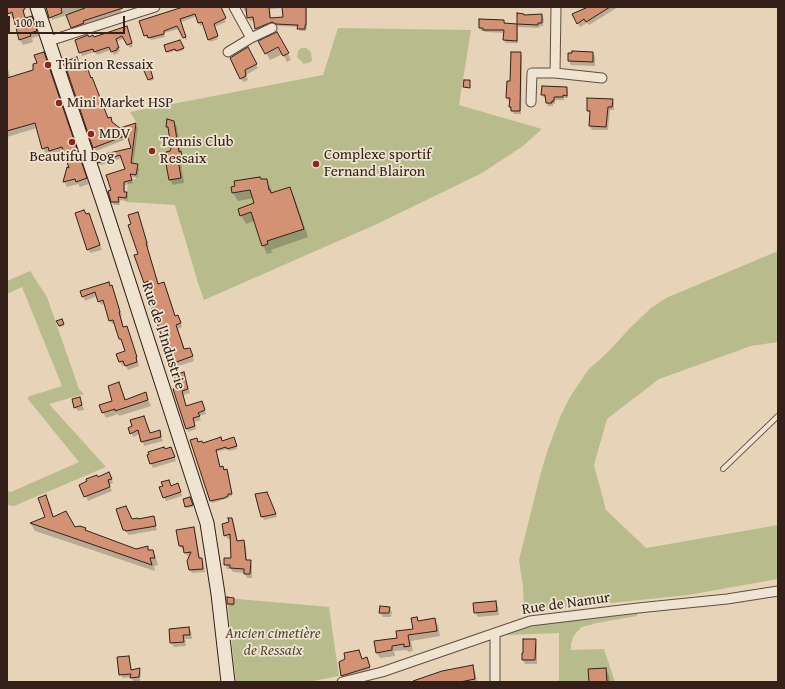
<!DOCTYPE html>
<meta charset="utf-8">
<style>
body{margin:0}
#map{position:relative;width:785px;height:689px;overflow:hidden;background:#e7d4b8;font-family:"Gentium Book Plus",serif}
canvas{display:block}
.frame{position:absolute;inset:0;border:8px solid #342018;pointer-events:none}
.scale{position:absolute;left:8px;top:16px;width:117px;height:18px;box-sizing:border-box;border:2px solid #342018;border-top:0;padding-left:5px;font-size:12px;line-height:14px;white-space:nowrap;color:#342018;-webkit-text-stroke:3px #efe3d1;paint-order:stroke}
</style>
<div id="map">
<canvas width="785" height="689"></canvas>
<div class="frame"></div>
<div class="scale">100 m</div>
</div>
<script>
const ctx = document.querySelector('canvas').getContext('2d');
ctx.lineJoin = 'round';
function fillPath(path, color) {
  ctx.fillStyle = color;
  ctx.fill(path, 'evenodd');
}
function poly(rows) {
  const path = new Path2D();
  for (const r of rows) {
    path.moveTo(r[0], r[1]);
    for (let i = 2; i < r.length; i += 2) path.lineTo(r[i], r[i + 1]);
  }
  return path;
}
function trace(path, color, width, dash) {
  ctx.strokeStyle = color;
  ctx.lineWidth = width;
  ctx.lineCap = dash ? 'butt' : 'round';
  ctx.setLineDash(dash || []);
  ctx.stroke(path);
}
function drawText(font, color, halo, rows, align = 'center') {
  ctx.font = font + ' "Gentium Book Plus",serif';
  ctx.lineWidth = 3.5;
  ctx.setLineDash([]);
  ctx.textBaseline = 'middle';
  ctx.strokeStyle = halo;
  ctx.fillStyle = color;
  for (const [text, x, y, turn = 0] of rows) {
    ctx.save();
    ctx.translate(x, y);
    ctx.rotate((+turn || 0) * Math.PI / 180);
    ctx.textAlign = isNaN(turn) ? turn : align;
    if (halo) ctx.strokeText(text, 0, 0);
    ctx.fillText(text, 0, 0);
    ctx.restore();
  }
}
const green = poly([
 [338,28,471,30,459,105,542,129,523,146,482,173,377,224,204,300,198,283,175,205,126,202,128,181,137,178,138,164,132,163,137,123,130,112,323,75],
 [301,48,306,48,311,52,312,61,308,63,304,64,297,57,298,51],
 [778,251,778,342,751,346,659,379,607,419,594,465,606,510,646,548,778,525,778,579,688,595,524,612,523,586,519,560,540,476,547,452,560,417,570,397,588,370,609,351,629,329,651,308,666,298],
 [30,271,47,297,79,389,84,394,49,404,106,467,14,506,7,505,7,491,11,492,79,462,27,398,30,396,62,386,22,287,7,294,7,281],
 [227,598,329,607,339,676,308,682,236,682],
 [637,610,637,616,597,623,582,627,574,635,571,644,571,650,604,649,615,682,559,682,559,633,506,635,512,629,528,624]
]);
const shadow = poly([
 [7,7,22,7,26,19,31,17,39,36,32,38,33,42,23,45,20,40,15,18,12,18],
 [47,7,120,7,122,12,84,24,85,26,73,31,67,15,52,20],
 [186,7,219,7,226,22,214,27,218,39,210,42,204,24,200,26,197,16,181,22,187,40,186,40,179,29,164,33,165,37,151,40,149,37,147,38,145,35],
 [243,7,307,7,307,27,306,31,300,31,298,27,278,26,274,24,258,32,255,20,250,21],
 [283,8,284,18,271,19,270,9],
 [591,7,618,7,589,25,587,23,580,27,573,15],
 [542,15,544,19,543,26,540,26,539,28,518,27,518,43,506,43,504,40,505,33,485,32,484,31,481,31,480,28,504,21,506,24,519,25,518,24,524,16],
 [126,27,133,46,130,48,125,38,116,42,120,51,118,52,118,53,114,55,111,50,97,55,95,52,82,56,76,40,94,38],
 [277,33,291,60,287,62,283,54,270,60,260,42],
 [180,42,184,50,178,52,177,50,168,53,167,51],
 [248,49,258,68,246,75,248,80,243,82,241,78],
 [521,53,522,57,521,114,514,114,510,107,511,101,508,101,507,98],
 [593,53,595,57,595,66,571,65,569,61],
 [43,54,47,59,89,184,80,187,78,184,67,187,64,182,67,168,71,170,65,152,53,156,50,152,46,154,43,148,37,128,7,137,7,67,11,78,34,71],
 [77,59,81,70,92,78,94,82,106,116,108,119,110,118,113,124,120,129,136,125,138,128,133,165,137,165,139,169,138,178,131,177,133,183,125,185,125,193,128,196,127,201,119,200,120,205,114,205,112,202,112,190,126,170,122,158,101,165,99,162,133,148,129,138,96,151,65,62],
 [142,65,148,65,154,80,150,81],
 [566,88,568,91,568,98,564,98,564,100,555,100,555,104,553,104,553,106,548,106,547,103,546,98,544,98,542,94],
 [612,100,614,103,614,110,610,110,608,130,592,130,590,126,591,114,588,110],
 [168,120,174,122,177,127,181,153,185,164,181,164,184,183,173,185,170,180,170,164,171,152,170,132,167,127],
 [261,180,266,180,271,188,272,194,289,188,294,196,308,237,271,250,272,253,267,254,263,246,254,221,246,224,241,215,256,204,254,198,238,201,233,193],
 [138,213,149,247,147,247,159,285,164,283,166,287,176,317,180,320,182,327,178,329,185,350,192,353,194,361,175,367,172,363,150,285,147,286,145,282,133,225],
 [89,214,102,250,90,253,88,249],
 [108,283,114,291,122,316,121,316,124,328,129,332,139,366,128,370,125,365,122,366,120,361,126,352,115,323,112,324,110,320,105,304,101,305,97,296,85,301,83,296],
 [63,322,64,326,60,327,59,326],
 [183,373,190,393,183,395,186,407,202,402,206,414,199,416,201,420,194,422,196,429,188,432,187,429,178,389],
 [119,383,126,400,145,394,151,406,119,416,118,414,106,418,103,412,114,401],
 [80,398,84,410,78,411,75,407],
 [144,417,150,434,159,432,163,441,144,446,140,434,133,437,130,429],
 [197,439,199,443,203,444,235,440,237,449,229,451,228,449,216,452,220,468,224,471,227,470,228,472,232,496,228,497,229,498,212,503,211,501],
 [165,450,173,452,176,461,153,468,148,455],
 [111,477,113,483,109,485,112,491,88,501,81,485,98,478],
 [169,481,171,487,179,488,182,496,166,501,161,488],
 [267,493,277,517,264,520,262,516],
 [45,496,50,504,54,518,74,528,85,529,87,531,136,550,147,548,149,551,152,551,156,558,158,565,154,566,155,571,35,531,31,524,47,518],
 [191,500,193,507,187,508,186,506],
 [153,517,157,530,129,535,124,530,132,520,138,520],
 [232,519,234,523,238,542,243,541,246,546,247,561,250,561,252,565,252,578,247,578,245,573,233,572,231,569,227,569,225,564,232,560,231,539,228,539,225,535],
 [193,528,195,531,200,559,201,559,203,562,205,572,192,573,190,570,191,555,187,556,184,549,182,549,180,546,177,531],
 [234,599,234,606,229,605,228,603],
 [496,602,498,607,499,615,478,617,475,612],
 [389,608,392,612,391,617,383,617,380,613],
 [417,618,419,622,435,619,438,625,440,636,411,641,413,651,408,652,407,650,394,651,395,656,380,658,377,653,414,629],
 [189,628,191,632,192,639,185,639,186,646,174,647,171,643,170,630],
 [535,640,537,644,537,664,525,664,523,660],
 [358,651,362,660,367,658,371,671,344,679,342,676,340,662],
 [128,657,130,661,132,671,139,669,141,673,140,681,133,681,131,677,123,678,120,674],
 [472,666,475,671,477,682,410,682,442,672],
 [606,669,609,676,610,682,590,682]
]);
const building = poly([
 [7,7,25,7,25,9,23,10,25,18,32,16,37,31,30,33,31,36,19,40,12,12,8,14,7,7],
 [46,7,61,7,62,13,49,18,46,7],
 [85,7,123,7,123,8,83,21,84,23,71,28,66,15,85,8,85,7],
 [183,7,221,7,226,18,214,24,218,36,208,40,202,22,198,23,195,14,180,19,186,37,183,38,177,26,164,31,164,34,148,38,147,35,144,36,139,21,183,7],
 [246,7,269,7,270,18,283,17,282,7,306,7,306,25,305,25,305,29,297,29,298,25,296,25,276,24,272,22,255,29,253,17,247,18,246,7],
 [588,7,610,7,586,22,584,19,577,24,572,14,588,7],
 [517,13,524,14,524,15,542,14,542,23,538,23,538,25,517,24,517,13],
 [479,19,504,20,504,23,517,24,517,41,503,40,504,30,483,30,483,28,479,28,479,19],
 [127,26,132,43,127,45,122,36,116,39,119,48,117,48,117,50,111,52,109,47,94,52,93,49,79,53,75,40,88,35,89,37,93,35,94,37,127,26],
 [277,32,289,53,283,56,278,47,265,54,258,41,277,32],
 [180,40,184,48,176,51,175,49,166,52,164,45,180,40],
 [248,47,257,64,245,70,246,76,240,79,230,58,248,47],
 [572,51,593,52,593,62,568,61,568,53,572,53,572,51],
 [44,52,87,178,76,182,75,179,63,182,67,167,69,168,62,147,49,151,48,147,42,149,35,123,7,131,7,78,33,70,33,64,37,63,34,55,44,52],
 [511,52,521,52,520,111,511,111,511,107,509,107,510,98,506,98,507,81,510,81,511,52],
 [77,57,81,69,84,68,85,71,88,70,91,78,92,77,108,118,111,117,112,122,120,128,136,123,131,163,138,164,136,175,130,174,132,180,124,182,124,192,127,192,126,198,118,197,119,202,111,202,108,191,111,190,106,175,125,169,120,155,98,163,96,156,131,148,127,135,93,148,64,62,77,57],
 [148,62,153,78,148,80,141,64,148,62],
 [464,80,470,80,470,88,463,87,464,80],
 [542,86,567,87,567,96,563,95,563,97,554,97,554,101,552,101,552,103,546,103,545,95,541,95,542,86],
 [587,98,613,99,612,107,608,107,606,127,589,126,590,111,587,111,587,98],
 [167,119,174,121,179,152,181,151,182,158,178,159,181,178,169,180,166,164,168,163,166,152,170,151,171,149,168,127,166,127,167,119],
 [260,177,261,179,267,179,269,190,270,190,271,193,290,187,304,229,267,241,268,244,262,246,251,212,240,216,238,209,254,203,250,190,232,193,231,187,235,186,234,181,260,177],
 [84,210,86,214,89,213,100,245,87,250,75,213,84,210],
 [138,212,147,243,146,243,158,284,164,282,175,316,178,315,181,323,176,325,184,349,190,348,193,356,171,364,149,300,148,294,151,293,148,281,144,283,134,255,138,254,128,225,131,224,128,215,138,212],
 [109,282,110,286,112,285,120,312,119,312,123,327,127,326,137,357,136,357,137,362,125,366,123,361,119,362,116,354,125,351,121,339,119,339,113,320,109,321,103,300,98,302,95,292,82,297,80,291,109,282],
 [62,319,64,324,59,326,56,321,62,319],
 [184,372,188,389,182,391,186,406,202,401,205,410,198,413,200,416,193,418,195,426,186,429,173,389,176,388,174,375,184,372],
 [119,382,125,400,146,392,148,400,115,411,115,409,102,413,99,405,112,401,108,386,119,382],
 [80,397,82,405,74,408,72,399,80,397],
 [144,416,150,433,160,430,161,437,141,442,138,430,130,434,128,428,132,426,130,420,144,416],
 [221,437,222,441,234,437,237,446,227,449,226,447,216,450,220,467,223,466,224,470,227,469,232,494,228,494,228,496,224,498,210,501,190,440,197,438,198,442,202,441,203,443,221,437],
 [164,447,165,449,171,447,175,457,150,464,147,455,149,454,148,452,164,447],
 [109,472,112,479,108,480,110,487,84,497,79,485,87,481,86,479,97,475,98,477,109,472],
 [169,480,171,486,178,483,181,492,163,498,159,487,163,486,161,482,169,480],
 [267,492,276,514,261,517,255,494,267,492],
 [46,495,53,517,66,511,75,527,80,526,86,528,85,530,136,549,148,546,148,550,153,550,155,558,150,558,152,565,30,523,45,517,38,498,46,495],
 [190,497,193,505,185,507,183,499,190,497],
 [126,506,132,519,138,518,138,519,154,516,156,526,126,531,125,530,123,530,116,509,126,506],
 [228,518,232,518,237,541,244,540,246,560,251,560,250,574,244,574,244,569,230,568,230,565,224,565,224,558,231,558,230,534,224,536,222,524,229,522,228,518],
 [194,527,199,558,202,558,203,569,189,570,187,561,191,552,184,553,183,546,179,546,176,530,194,527],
 [227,597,234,598,234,604,227,604,227,597],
 [496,601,497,611,474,613,473,603,496,601],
 [380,606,390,607,389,613,379,613,380,606],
 [417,617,418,621,435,618,437,631,408,635,410,646,404,647,404,644,392,646,392,650,376,653,374,641,397,638,396,631,413,629,411,618,417,617],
 [189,627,190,635,183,635,184,642,170,643,169,629,189,627],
 [523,639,536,639,535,660,522,660,522,653,523,653,523,639],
 [359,650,362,659,367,657,370,667,341,676,339,662,345,659,344,653,359,650],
 [129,656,131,670,140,668,139,677,130,678,131,674,119,675,117,657,129,656],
 [473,665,475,679,460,682,413,682,413,681,442,671,473,665],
 [606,668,607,682,589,682,588,669,606,668]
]);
const lane = poly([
 [723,469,778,416]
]);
const street = poly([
 [234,7,251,38],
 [49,41,155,7],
 [228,52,251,38,272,28],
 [555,73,556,7],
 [531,102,532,73,555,73,602,78],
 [342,682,382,672,530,621,638,608,727,599,778,591],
 [495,682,495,633]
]);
const secondary = poly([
 [37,7,104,205,207,523,218,594,228,682]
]);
const markers = [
 [48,65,4,"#8f2418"],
 [59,103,4,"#8f2418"],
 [91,134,4,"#8f2418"],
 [72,142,4,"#8f2418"],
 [152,151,4,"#8f2418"],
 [316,164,4,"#8f2418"]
];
const poiNames = [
 ["Thirion Ressaix",56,65],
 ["Mini Market HSP",67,103],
 ["MDV",99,134],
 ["Tennis Club",160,142],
 ["Ressaix",160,159],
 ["Complexe sportif",324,155],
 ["Fernand Blairon",324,172],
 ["Beautiful Dog",72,157,"center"]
];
const streetNames = [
 ["Rue de l'Industrie",163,336,72],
 ["Rue de Namur",566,604,-8]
];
const parkNames = [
 ["Ancien cimetière",273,634],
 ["de Ressaix",273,651]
];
fillPath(green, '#b8bc8d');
fillPath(shadow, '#0003');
fillPath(building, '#d39274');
trace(building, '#342018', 1);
trace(lane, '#614d40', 6);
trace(street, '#614d40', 11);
trace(secondary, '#342018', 15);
trace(lane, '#efe3d1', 4.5);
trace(street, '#efe3d1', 9);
trace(secondary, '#efe3d1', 13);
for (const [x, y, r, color] of markers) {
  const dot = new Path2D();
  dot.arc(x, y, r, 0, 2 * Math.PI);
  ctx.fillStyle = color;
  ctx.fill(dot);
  trace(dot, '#efe3d1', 1.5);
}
drawText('15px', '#342018', '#efe3d1', poiNames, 'left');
drawText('15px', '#342018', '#efe3d1', streetNames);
drawText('italic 15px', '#554735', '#efe3d1', parkNames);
</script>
